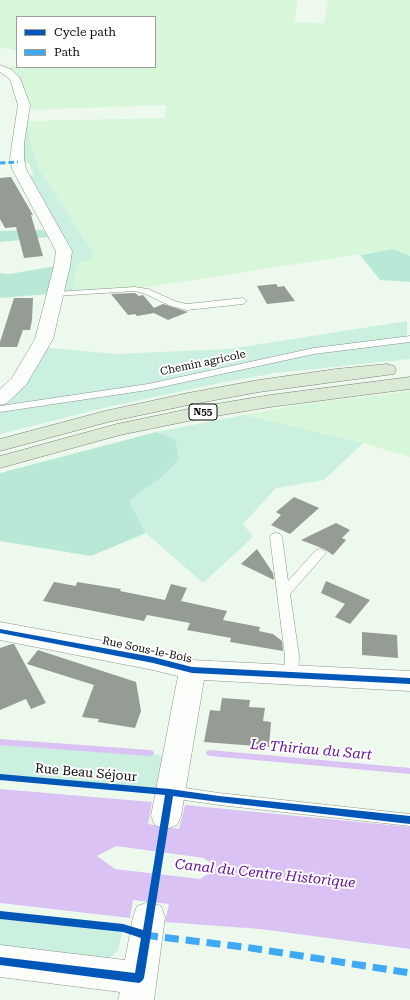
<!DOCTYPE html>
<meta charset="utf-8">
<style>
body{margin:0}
#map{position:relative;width:410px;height:1000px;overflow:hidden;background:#edf9ed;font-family:"Roboto Serif",serif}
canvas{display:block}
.legend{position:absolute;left:16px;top:16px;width:140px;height:52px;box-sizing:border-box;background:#fff;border:1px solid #9d9d9d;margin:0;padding:5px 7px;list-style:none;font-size:12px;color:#0a0a0a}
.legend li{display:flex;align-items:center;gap:8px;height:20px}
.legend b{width:20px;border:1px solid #9d9d9d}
</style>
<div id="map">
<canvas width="410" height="1000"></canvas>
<ul class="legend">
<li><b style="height:5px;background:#0057b8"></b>Cycle path</li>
<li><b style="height:5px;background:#3fa9f5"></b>Path</li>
</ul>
</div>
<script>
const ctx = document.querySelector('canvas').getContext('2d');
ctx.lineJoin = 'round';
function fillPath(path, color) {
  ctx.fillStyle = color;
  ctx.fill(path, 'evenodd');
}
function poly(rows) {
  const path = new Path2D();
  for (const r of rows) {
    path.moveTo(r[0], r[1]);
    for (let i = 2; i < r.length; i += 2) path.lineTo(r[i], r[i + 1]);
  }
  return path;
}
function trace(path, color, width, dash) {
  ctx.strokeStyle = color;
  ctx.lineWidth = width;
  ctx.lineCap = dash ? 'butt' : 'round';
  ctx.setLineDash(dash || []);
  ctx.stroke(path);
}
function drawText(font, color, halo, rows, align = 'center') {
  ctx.font = font + ' "Roboto Serif",serif';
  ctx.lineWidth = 4;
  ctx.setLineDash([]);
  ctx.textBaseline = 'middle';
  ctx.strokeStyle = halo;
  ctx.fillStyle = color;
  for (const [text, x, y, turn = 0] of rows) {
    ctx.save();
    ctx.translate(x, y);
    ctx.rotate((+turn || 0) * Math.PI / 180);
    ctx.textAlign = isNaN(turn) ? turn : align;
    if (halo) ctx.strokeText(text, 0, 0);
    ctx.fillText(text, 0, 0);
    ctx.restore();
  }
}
const farmland = poly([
 [0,0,298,0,294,22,324,23,328,0,410,0,410,256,393,249,135,289,72,293,78,263,92,259,94,253,40,171,31,146,28,121,165,118,166,105,25,110,15,78,3,69,17,66,155,67,155,17,17,17,17,51,7,48,0,49],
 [410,391,410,457,363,443,244,415,295,405]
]);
const green = poly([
 [23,121,28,121,31,146,40,171,94,253,92,259,78,263,72,293,55,294,64,251,23,177,34,175,29,163,18,163],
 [407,321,407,339,410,339,410,359,275,373,220,383,103,408,0,434,0,399,39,347,116,354,229,349],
 [244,415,363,443,324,480,276,488,243,524,253,537,203,583,146,533,129,501,163,476,175,439,156,432],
 [0,742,150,753,176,759,170,792,0,777],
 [0,915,123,928,118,950,107,962,0,961]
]);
const forest = poly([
 [42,230,49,234,49,237,0,242,0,231],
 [393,249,410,256,410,282,380,280,360,255],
 [56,266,49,294,0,298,0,273,9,274],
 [156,432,175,439,179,459,163,476,129,501,146,533,91,556,0,541,0,473]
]);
const water = poly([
 [0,789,152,802,148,824,179,829,185,805,410,827,410,949,260,929,165,922,169,904,133,900,130,918,0,903]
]);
const pier = poly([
 [116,846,204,858,217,868,200,879,115,869,97,856]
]);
const stream = poly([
 [0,739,150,750,153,751,154,753,153,755,150,756,0,745,0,739],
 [210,750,410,768,410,774,210,756,207,755,206,753,207,751,210,750]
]);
const building = poly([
 [11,177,33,215,31,215,43,256,24,258,16,227,5,228,0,219,0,178],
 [276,284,278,287,284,286,295,301,267,304,257,286],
 [135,293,139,296,143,295,154,308,163,304,188,312,168,320,154,313,137,316,135,314,128,315,111,294],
 [14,298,33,298,32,320,30,330,23,330,17,347,0,347,0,342],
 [294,497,319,508,290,534,271,525,281,515,276,512],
 [336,523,350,530,342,538,346,540,333,555,324,549,301,540],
 [257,549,273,573,274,580,241,564],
 [326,581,370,600,350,624,335,617,345,604,321,593],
 [54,582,76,586,77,582,121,589,120,591,165,600,171,584,187,588,181,601,227,611,223,620,260,627,259,631,273,634,282,641,283,651,230,642,231,638,187,630,190,623,147,615,144,621,43,601],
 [362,632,397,635,398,658,362,655],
 [12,644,14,644,46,703,31,709,26,699,0,710,0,648],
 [38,650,136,682,141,711,135,728,98,722,99,719,82,717,94,685,27,664],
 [222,698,250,700,249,707,265,708,263,721,271,722,269,747,204,742,210,710,220,711]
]);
const service = poly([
 [135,287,148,289,177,302,187,304,243,298,247,301,243,304,187,310,171,306,143,293,135,291,55,296,51,294,55,292,135,287],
 [410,336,410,342,314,354,148,390,0,412,0,406,148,384,314,348,410,336],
 [276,533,280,534,282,537,288,581,316,550,320,549,324,550,326,553,290,594,299,656,298,675,296,678,291,680,286,678,284,675,285,656,270,537,272,534,276,533],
 [171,786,219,793,410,814,410,826,219,805,171,798,166,796,164,792,166,788,171,786]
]);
const minor = poly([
 [0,65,12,70,20,78,30,105,24,144,24,159,26,169,72,251,70,266,53,339,26,385,7,403,0,405,0,389,12,378,35,339,54,266,56,251,12,169,10,159,12,144,18,105,10,79,0,72,0,65]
]);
const tertiary = poly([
 [0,622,153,650,192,660,410,671,410,691,204,680,181,816,177,825,166,829,155,825,151,816,178,676,153,670,0,640,0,622],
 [149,902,161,906,165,917,154,1000,118,1000,120,992,0,977,0,945,125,960,133,917,137,906,149,902]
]);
const trunk = poly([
 [387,364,394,366,396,370,394,374,259,392,188,405,108,422,0,451,0,439,105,411,188,393,259,380,336,369,387,364],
 [410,377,410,389,270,407,198,419,120,435,0,468,0,456,117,424,198,407,270,395,410,377]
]);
const quietFar1 = poly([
 [0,163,18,162]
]);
const quiet = poly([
 [144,935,244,947,410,973]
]);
const cycleway = poly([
 [0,629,153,657,192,667,410,678,410,684,192,673,153,663,0,633,0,629],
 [0,774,170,789,219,796,410,816,410,824,219,802,173,796,144,978,142,981,139,983,0,965,0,957,135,973,141,938,123,932,0,919,0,911,123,924,143,930,165,795,0,780,0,774]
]);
const shields = [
 [203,412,28]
];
const shieldNames = [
 ["N55",203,412]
];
const streetNames = [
 ["Chemin agricole",203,363,-12],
 ["Rue Sous-le-Bois",147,650,12]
];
const nearStreetnames = [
 ["Rue Beau Séjour",86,773,5]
];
const nearWaternames = [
 ["Le Thiriau du Sart",311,750,5],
 ["Canal du Centre Historique",265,874,6]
];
fillPath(farmland, '#d8f7da');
fillPath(green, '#cbf0df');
fillPath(forest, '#b9e8d6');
fillPath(water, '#dac2f5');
fillPath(pier, '#edf9ed');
fillPath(stream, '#dac2f5');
fillPath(building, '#949c93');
trace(service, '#8c928c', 1);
trace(minor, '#8c928c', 1);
trace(tertiary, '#8c928c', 1);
trace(trunk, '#7a7f7a', 1);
fillPath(service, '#fcfefc');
fillPath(minor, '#fcfefc');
fillPath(tertiary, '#fcfefc');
fillPath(trunk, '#daead4');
trace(quietFar1, '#3fa9f5', 3, [5.5, 3]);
trace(quiet, '#3fa9f5', 7, [14, 7]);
fillPath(cycleway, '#0057b8');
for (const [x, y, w] of shields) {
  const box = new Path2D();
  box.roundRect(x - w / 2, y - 8, w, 16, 3);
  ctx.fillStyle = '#fff';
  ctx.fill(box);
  trace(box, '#0a0a0a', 1);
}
drawText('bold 10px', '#0a0a0a', null, shieldNames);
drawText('11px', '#0a0a0a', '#fff', streetNames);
drawText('13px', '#0a0a0a', '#fff', nearStreetnames);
drawText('italic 14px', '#63129d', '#fff', nearWaternames);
</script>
